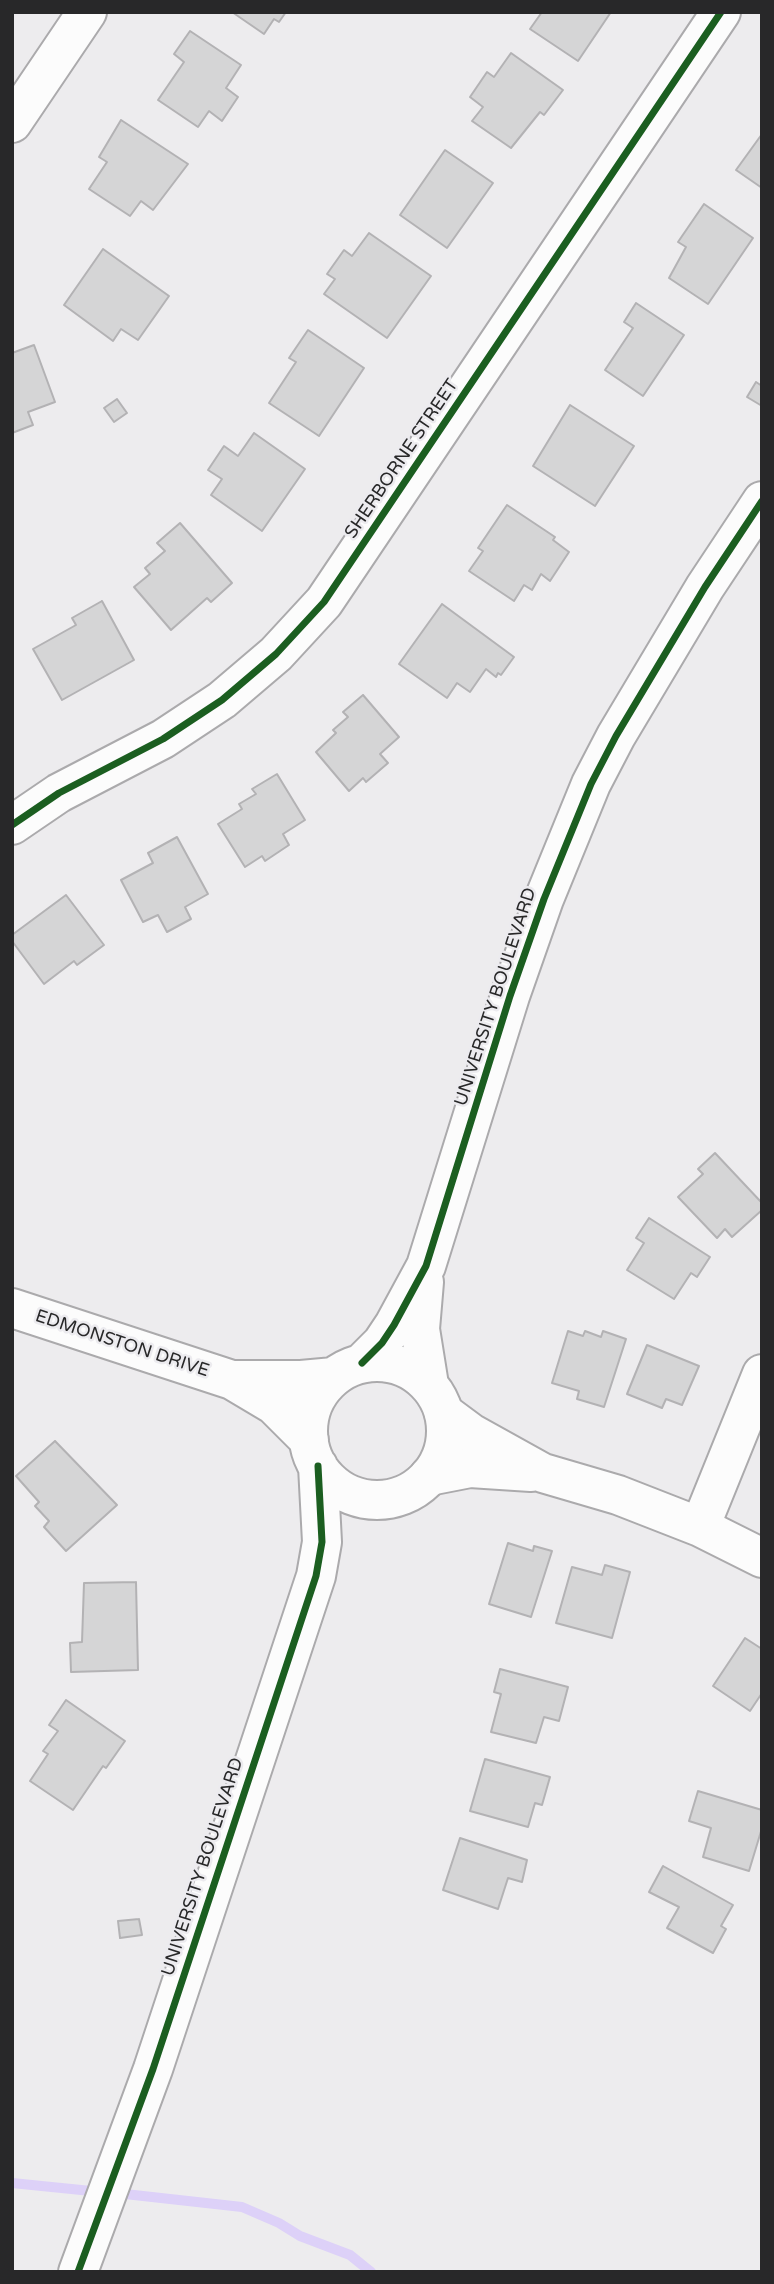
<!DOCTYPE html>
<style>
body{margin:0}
#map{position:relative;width:774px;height:2284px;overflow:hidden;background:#edecee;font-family:"Varela Round",sans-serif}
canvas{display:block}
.frame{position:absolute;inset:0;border:14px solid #282829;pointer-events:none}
</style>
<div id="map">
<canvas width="774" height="2284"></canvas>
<div class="frame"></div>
</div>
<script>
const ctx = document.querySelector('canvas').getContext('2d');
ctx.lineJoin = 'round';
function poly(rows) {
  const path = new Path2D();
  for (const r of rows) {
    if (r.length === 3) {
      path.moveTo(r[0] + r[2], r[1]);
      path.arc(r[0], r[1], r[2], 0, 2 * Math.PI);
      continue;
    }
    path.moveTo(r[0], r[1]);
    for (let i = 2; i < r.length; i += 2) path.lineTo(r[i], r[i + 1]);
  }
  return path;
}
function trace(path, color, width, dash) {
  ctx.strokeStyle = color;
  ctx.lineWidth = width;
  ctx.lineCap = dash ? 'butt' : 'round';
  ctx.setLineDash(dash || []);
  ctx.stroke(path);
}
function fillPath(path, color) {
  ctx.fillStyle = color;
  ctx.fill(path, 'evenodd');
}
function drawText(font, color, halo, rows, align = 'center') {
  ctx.font = font + ' "Varela Round",sans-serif';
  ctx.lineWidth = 5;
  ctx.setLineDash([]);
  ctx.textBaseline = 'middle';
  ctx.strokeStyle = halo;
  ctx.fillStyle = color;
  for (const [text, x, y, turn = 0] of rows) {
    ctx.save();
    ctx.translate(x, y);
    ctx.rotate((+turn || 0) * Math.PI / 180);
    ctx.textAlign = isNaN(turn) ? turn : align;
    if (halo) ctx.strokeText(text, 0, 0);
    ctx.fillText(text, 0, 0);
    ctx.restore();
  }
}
const stream = poly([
 [12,2183,101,2192],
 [116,2193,242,2207,279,2223,300,2236,350,2255,371,2272]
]);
const building = poly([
 [232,12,286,12,279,22,274,19,264,34,232,12],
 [542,12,611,12,578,61,530,29,542,12],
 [190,31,241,65,226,88,238,97,222,121,209,111,198,127,158,100,184,62,174,54,190,31],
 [511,53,563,90,544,115,540,112,511,148,472,121,483,107,470,97,487,72,494,77,511,53],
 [121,120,188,164,153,210,141,201,130,216,89,189,107,162,99,157,121,120],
 [762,134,762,188,736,170,762,134],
 [445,150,493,183,447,248,400,215,445,150],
 [704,204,753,238,708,304,669,278,686,247,678,242,704,204],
 [369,233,431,276,387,338,324,294,335,279,327,274,344,250,352,256,369,233],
 [103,249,169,296,138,340,121,329,113,341,64,305,103,249],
 [636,303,684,335,643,396,605,370,633,328,624,322,636,303],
 [308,330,364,368,319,436,269,403,296,362,289,358,308,330],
 [34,345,55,402,28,412,33,425,12,433,12,353,34,345],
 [756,382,762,386,762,406,747,397,756,382],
 [117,399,127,413,114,422,104,408,117,399],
 [570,405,634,446,595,506,533,466,570,405],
 [254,433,305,469,262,531,211,495,222,479,208,470,224,446,238,456,254,433],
 [507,505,555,537,553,540,569,552,550,581,541,574,532,590,524,585,514,601,469,571,483,551,478,548,507,505],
 [180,523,232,583,211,602,207,598,171,630,134,587,150,574,145,568,165,551,157,543,180,523],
 [102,601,134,660,62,700,33,649,76,625,72,618,102,601],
 [442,604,514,657,501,675,498,673,496,677,486,669,470,692,457,683,447,698,399,664,442,604],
 [363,695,399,737,380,754,388,763,366,782,363,778,349,791,316,752,336,733,333,730,348,717,343,712,363,695],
 [277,774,305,820,283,834,289,845,265,861,262,856,245,867,218,824,242,809,239,804,256,794,252,789,277,774],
 [177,837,208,894,185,907,191,919,167,932,158,915,143,922,121,880,153,863,148,853,177,837],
 [66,895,104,945,77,965,74,961,44,984,12,941,12,935,66,895],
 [715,1153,762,1203,762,1210,732,1237,725,1229,717,1238,678,1197,703,1174,698,1169,715,1153],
 [649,1218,710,1257,697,1277,691,1273,674,1299,627,1270,644,1243,636,1238,649,1218],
 [568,1331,583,1336,585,1331,601,1337,603,1331,626,1339,604,1407,577,1399,579,1391,552,1383,568,1331],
 [647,1345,699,1366,682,1405,666,1399,662,1408,627,1394,647,1345],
 [55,1441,117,1505,66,1551,44,1527,49,1521,35,1506,39,1502,16,1476,55,1441],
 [508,1543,533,1551,534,1546,552,1551,531,1617,489,1604,508,1543],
 [605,1565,630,1572,612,1638,556,1623,572,1567,602,1575,605,1565],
 [136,1582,138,1670,71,1672,70,1643,82,1642,84,1583,136,1582],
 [745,1638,762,1649,762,1693,750,1711,713,1686,745,1638],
 [500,1669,568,1687,559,1721,544,1717,536,1743,491,1732,501,1694,494,1692,500,1669],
 [66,1700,125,1741,106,1768,103,1766,73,1810,30,1781,48,1754,43,1751,58,1731,49,1725,66,1700],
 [485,1759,550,1777,542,1805,535,1803,528,1827,470,1811,485,1759],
 [698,1791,762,1810,762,1828,749,1871,703,1857,711,1828,689,1821,698,1791],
 [460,1838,527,1860,522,1882,508,1878,498,1909,443,1890,460,1838],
 [663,1866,733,1905,721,1926,726,1929,713,1953,667,1928,679,1907,649,1892,663,1866],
 [139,1919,142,1935,120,1938,118,1921,139,1919]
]);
const street = poly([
 [12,123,87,12],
 [12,825,59,793,163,739,222,700,276,654,324,602,721,12],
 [444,1413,471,1433,543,1473,618,1495,700,1527,762,1558],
 [429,1476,470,1468,531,1472],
 [700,1527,762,1374]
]);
const secondary = poly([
 [424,1282,420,1329,429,1385],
 [12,1308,232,1380,274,1405,309,1440],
 [377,1431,69],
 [362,1363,382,1343,394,1325,426,1266,510,996,544,899,591,784,616,736,705,587,762,501],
 [234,1380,301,1380,334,1377],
 [78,2272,153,2069,316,1576,322,1542,318,1466]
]);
const cycleway = poly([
 [12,825,59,793,163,739,222,700,276,654,324,602,721,12],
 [362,1363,382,1343,394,1325,426,1266,510,996,544,899,591,784,616,736,705,587,762,501],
 [78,2272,153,2069,316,1576,322,1542,318,1466]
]);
const streetNames = [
 ["SHERBORNE STREET",402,459,-56],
 ["UNIVERSITY BOULEVARD",496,997,-72],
 ["EDMONSTON DRIVE",122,1344,18],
 ["UNIVERSITY BOULEVARD",203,1867,-72]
];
trace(stream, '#ddd1f8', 10);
fillPath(building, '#d5d5d6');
trace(building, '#b3b2b4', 2);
trace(street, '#abaaac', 42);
trace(secondary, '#abaaac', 42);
trace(street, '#fcfcfc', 38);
trace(secondary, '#fcfcfc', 38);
trace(cycleway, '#1b5e20', 7);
drawText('18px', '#282829', '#ecebef', streetNames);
</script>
